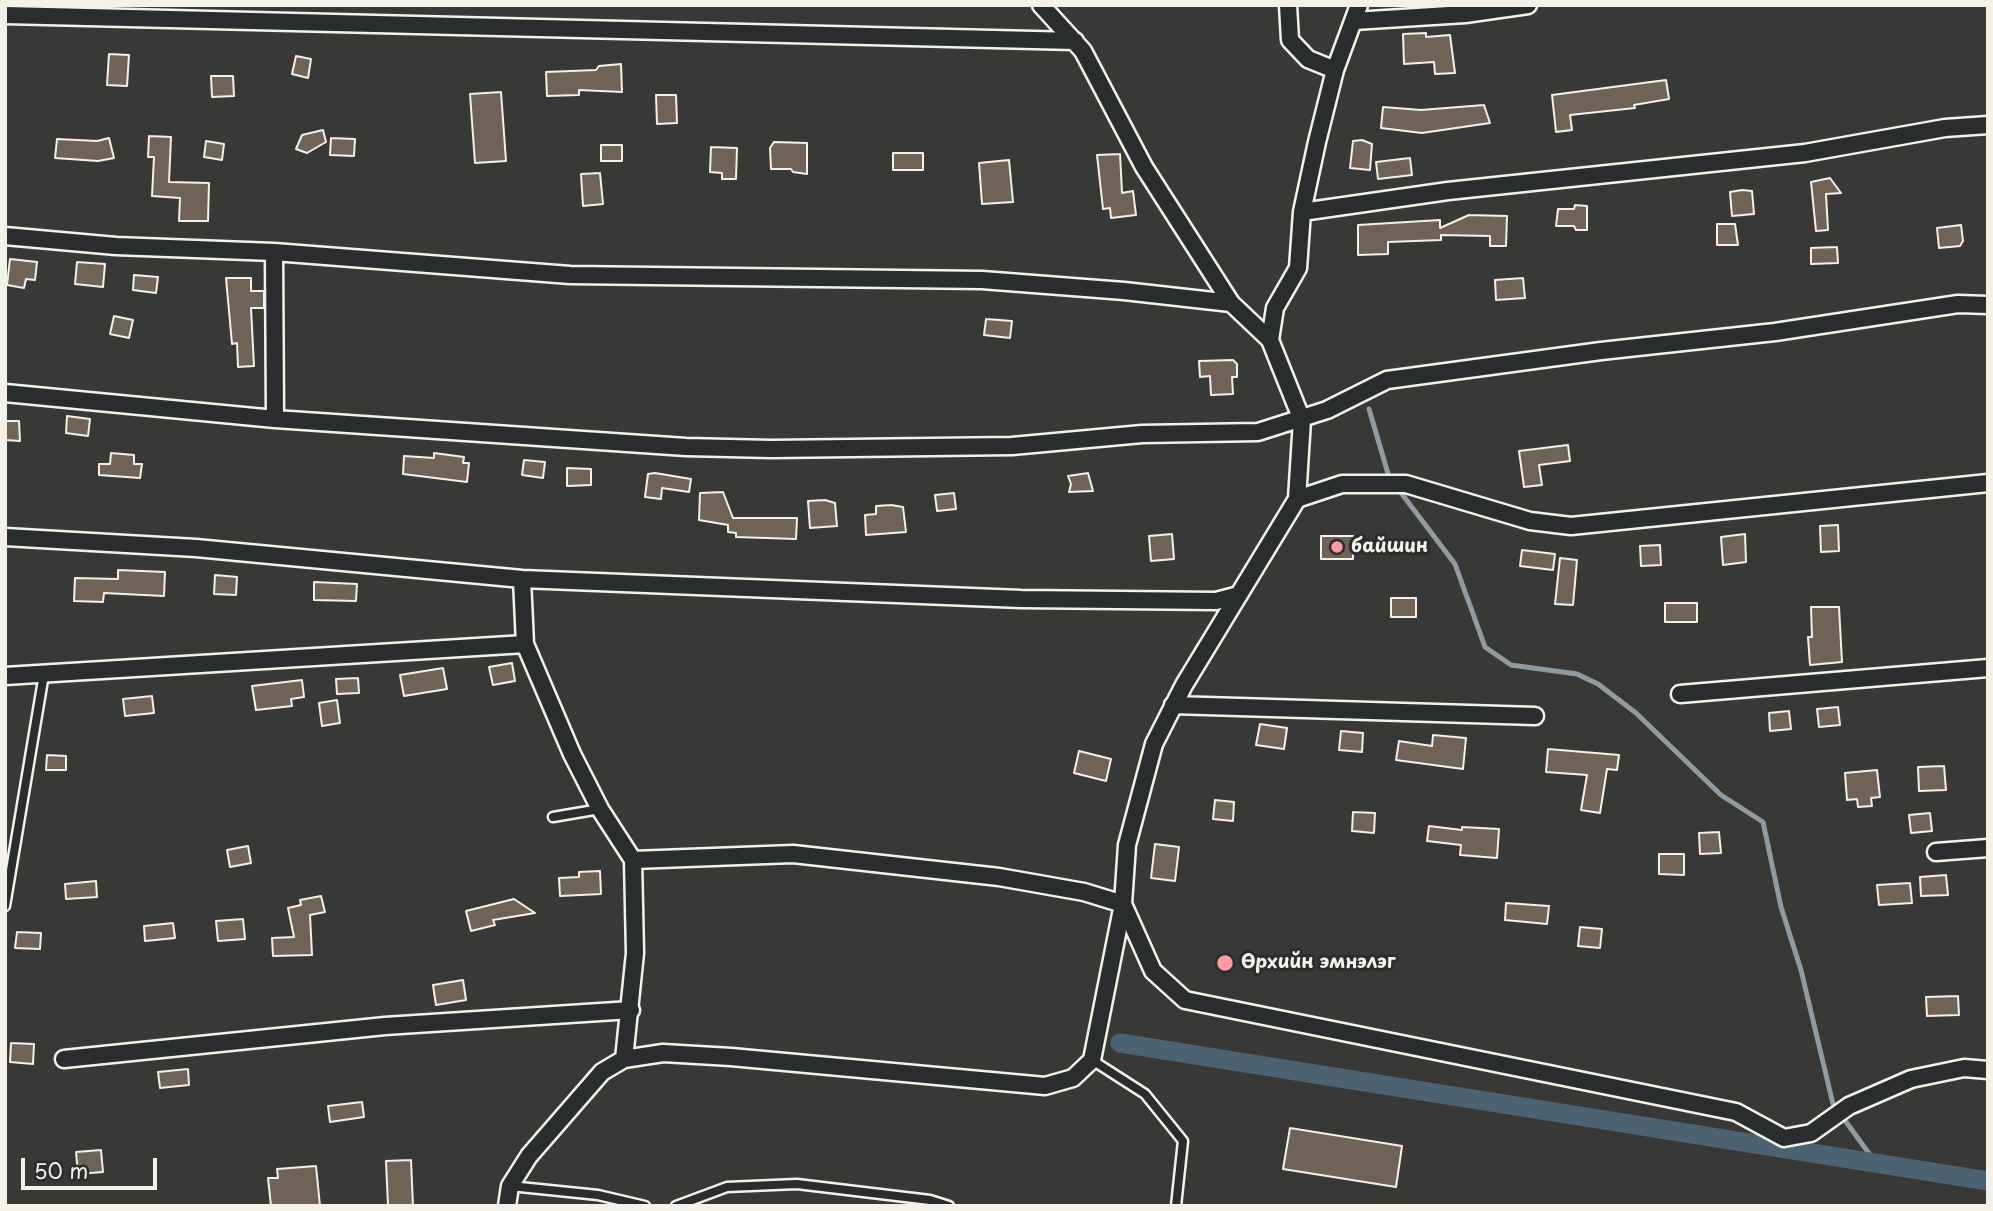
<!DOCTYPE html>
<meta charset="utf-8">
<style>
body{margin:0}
#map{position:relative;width:1993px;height:1211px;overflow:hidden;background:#383836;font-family:"Playpen Sans",sans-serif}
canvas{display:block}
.frame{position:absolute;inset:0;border:7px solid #f4f1e8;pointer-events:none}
.scale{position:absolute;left:21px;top:1158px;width:136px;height:32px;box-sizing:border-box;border:4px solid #f4f1e8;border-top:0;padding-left:9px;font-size:21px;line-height:24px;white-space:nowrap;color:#f4f1e8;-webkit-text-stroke:5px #2a2d2e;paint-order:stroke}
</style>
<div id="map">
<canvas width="1993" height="1211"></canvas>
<div class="frame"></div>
<div class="scale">50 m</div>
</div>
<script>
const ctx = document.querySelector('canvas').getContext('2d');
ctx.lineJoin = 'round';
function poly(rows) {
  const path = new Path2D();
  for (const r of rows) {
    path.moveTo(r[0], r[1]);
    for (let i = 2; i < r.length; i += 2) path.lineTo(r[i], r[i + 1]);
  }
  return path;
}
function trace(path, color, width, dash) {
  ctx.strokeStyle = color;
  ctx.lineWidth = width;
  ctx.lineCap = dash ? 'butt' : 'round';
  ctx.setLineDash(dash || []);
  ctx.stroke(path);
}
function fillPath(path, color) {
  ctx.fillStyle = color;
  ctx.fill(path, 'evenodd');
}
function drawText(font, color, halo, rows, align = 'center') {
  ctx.font = font + ' "Playpen Sans",sans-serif';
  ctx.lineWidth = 6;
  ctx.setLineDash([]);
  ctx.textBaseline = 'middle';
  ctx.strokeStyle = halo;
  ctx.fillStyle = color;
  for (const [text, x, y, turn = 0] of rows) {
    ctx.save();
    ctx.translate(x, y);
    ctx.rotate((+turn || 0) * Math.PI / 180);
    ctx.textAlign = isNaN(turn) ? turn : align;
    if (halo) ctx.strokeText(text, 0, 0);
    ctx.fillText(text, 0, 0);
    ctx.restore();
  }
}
const stream = poly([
 [1369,409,1389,477,1455,564,1485,647,1511,665,1577,674,1598,684,1636,713,1721,795,1763,822,1781,907,1801,970,1833,1104,1876,1163]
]);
const canal = poly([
 [1120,1043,1988,1181]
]);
const building = poly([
 [1426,33,1426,37,1450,35,1455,73,1435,74,1434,62,1404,64,1403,34,1426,33],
 [109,54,129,55,127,86,107,85,109,54],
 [296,56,311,59,308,78,292,74,296,56],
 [621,64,622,92,579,90,579,95,547,96,546,72,596,70,599,66,621,64],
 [211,76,233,76,234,96,212,97,211,76],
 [1666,80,1669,99,1634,105,1635,108,1570,115,1572,130,1556,132,1552,95,1666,80],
 [501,92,506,161,475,163,470,94,501,92],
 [656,95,676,95,677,123,657,124,656,95],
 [1484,105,1490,123,1422,133,1381,128,1383,107,1421,110,1484,105],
 [323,130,326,142,307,153,296,149,302,135,323,130],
 [149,136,171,137,169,182,209,183,208,221,179,221,180,198,152,196,154,157,148,157,149,136],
 [109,138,114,158,98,161,55,158,57,139,97,141,109,138],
 [331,138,355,139,354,156,330,155,331,138],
 [1362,140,1372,144,1370,170,1350,168,1353,141,1362,140],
 [206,141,224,144,222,160,204,157,206,141],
 [774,142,807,143,807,174,793,172,791,169,771,169,770,148,774,142],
 [601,145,622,145,622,161,601,161,601,145],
 [711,147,737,148,736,179,722,179,722,173,710,172,711,147],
 [893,153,923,153,923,170,893,170,893,153],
 [1120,154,1122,193,1133,191,1136,215,1111,218,1110,208,1103,209,1097,155,1120,154],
 [1410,158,1412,175,1378,179,1376,162,1410,158],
 [1009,160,1013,202,982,204,979,163,1009,160],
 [600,173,603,204,583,206,581,174,600,173],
 [1830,178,1841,193,1826,194,1828,230,1816,231,1811,182,1830,178],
 [1742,190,1752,191,1754,214,1732,216,1730,192,1742,190],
 [1575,205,1587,206,1587,230,1576,230,1574,226,1556,226,1558,209,1574,209,1575,205],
 [1469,215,1507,216,1506,246,1490,246,1490,236,1441,235,1441,240,1388,242,1388,254,1358,255,1358,225,1440,220,1440,228,1469,215],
 [1717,224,1735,224,1738,245,1717,245,1717,224],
 [1961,225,1963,241,1960,246,1939,248,1937,228,1961,225],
 [1837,247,1838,263,1811,264,1811,248,1837,247],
 [10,259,37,262,35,280,26,279,24,288,7,285,10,259],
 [77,262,105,264,103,287,75,284,77,262],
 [134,275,158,277,156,293,133,290,134,275],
 [226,278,251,278,251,291,264,291,264,308,251,308,254,366,238,367,237,343,232,344,226,278],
 [1523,278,1525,298,1496,300,1495,280,1523,278],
 [114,316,133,320,129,338,110,334,114,316],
 [986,319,1012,321,1010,338,984,335,986,319],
 [1233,360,1237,364,1237,377,1232,377,1233,394,1211,395,1210,376,1200,377,1199,361,1233,360],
 [67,416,90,419,88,436,66,433,67,416],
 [5,421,19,421,20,441,5,440,5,421],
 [1568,445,1570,461,1539,465,1542,485,1524,487,1519,451,1568,445],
 [111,453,134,455,134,464,142,464,140,478,99,475,99,464,110,464,111,453],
 [434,453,464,457,463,463,469,463,467,482,403,474,404,456,434,458,434,453],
 [524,460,545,462,543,478,522,475,524,460],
 [567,468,591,469,591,485,567,486,567,468],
 [655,473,691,479,689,492,662,488,661,499,645,497,648,474,655,473],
 [1088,473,1093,491,1069,492,1071,484,1068,476,1088,473],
 [723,492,733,518,797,518,796,539,736,537,736,533,728,532,728,525,699,520,700,493,723,492],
 [954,493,956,509,937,511,935,495,954,493],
 [825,500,835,503,837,526,810,528,808,501,825,500],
 [891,505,903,507,906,532,866,535,865,515,876,514,876,506,891,505],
 [1838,525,1839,551,1821,552,1820,526,1838,525],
 [1172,534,1174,559,1151,561,1149,536,1172,534],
 [1745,534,1746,562,1723,565,1721,537,1745,534],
 [1321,536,1353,536,1353,559,1321,559,1321,536],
 [1660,545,1661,565,1641,566,1640,546,1660,545],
 [1522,550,1555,554,1553,570,1520,566,1522,550],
 [1560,558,1577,560,1573,605,1555,604,1560,558],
 [118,570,165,572,164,596,104,593,103,602,74,601,75,578,118,579,118,570],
 [215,575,237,577,236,595,214,594,215,575],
 [314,582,357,584,356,601,314,600,314,582],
 [1391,598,1416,598,1416,617,1391,617,1391,598],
 [1665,603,1697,603,1697,622,1665,622,1665,603],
 [1811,607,1839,607,1842,662,1810,665,1808,637,1812,637,1811,607],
 [512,663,515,681,493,685,489,667,512,663],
 [443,668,447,689,404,696,400,675,443,668],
 [358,678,359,693,337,694,336,679,358,678],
 [302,680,304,697,291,699,292,706,256,710,252,686,302,680],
 [152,696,154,713,125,716,123,699,152,696],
 [337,700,340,723,322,726,319,703,337,700],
 [1838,707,1840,725,1819,727,1817,709,1838,707],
 [1789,711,1791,729,1770,731,1769,713,1789,711],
 [1260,724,1287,728,1284,749,1256,745,1260,724],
 [1341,731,1363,733,1362,752,1339,750,1341,731],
 [1433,735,1466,738,1463,769,1396,760,1399,741,1432,746,1433,735],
 [1548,749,1619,755,1617,770,1607,769,1600,813,1581,810,1587,775,1546,772,1548,749],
 [1079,751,1111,759,1106,781,1074,773,1079,751],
 [47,755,66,756,66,770,46,770,47,755],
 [1944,766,1946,790,1919,791,1918,767,1944,766],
 [1877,770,1880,797,1871,798,1872,806,1858,807,1857,799,1847,800,1845,773,1877,770],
 [1215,800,1234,802,1233,821,1213,819,1215,800],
 [1353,812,1375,813,1374,833,1352,831,1353,812],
 [1930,813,1932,831,1911,833,1909,815,1930,813],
 [1429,826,1462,830,1462,827,1499,829,1497,858,1460,855,1461,845,1427,841,1429,826],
 [1719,832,1721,853,1700,854,1699,833,1719,832],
 [1155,844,1179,847,1175,881,1151,878,1155,844],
 [248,846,251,863,230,867,227,850,248,846],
 [1659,854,1684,854,1684,875,1659,874,1659,854],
 [600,871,601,894,560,896,559,878,579,877,579,872,600,871],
 [1946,875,1948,895,1921,896,1920,877,1946,875],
 [96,881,97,897,66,899,65,884,96,881],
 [1910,883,1912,903,1879,905,1877,885,1910,883],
 [321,896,325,912,310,915,312,955,273,956,272,938,294,937,288,908,301,905,300,900,321,896],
 [514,899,535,913,493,920,495,925,471,931,466,911,514,899],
 [1506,903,1549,906,1547,924,1505,920,1506,903],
 [243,919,245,939,218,941,216,921,243,919],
 [173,923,175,938,145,941,144,926,173,923],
 [1580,927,1602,929,1600,948,1578,946,1580,927],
 [17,932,41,933,40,949,15,948,17,932],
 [463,980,466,1000,436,1005,433,985,463,980],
 [1958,996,1959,1015,1927,1016,1926,997,1958,996],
 [11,1043,34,1044,33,1064,10,1062,11,1043],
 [188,1069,189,1085,160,1088,158,1072,188,1069],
 [362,1102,364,1117,330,1122,328,1106,362,1102],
 [1290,1128,1402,1146,1396,1187,1283,1169,1290,1128],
 [101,1150,103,1172,78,1174,76,1152,101,1150],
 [411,1160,413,1206,388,1206,386,1161,411,1160],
 [316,1166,320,1206,271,1206,268,1178,278,1178,277,1169,316,1166]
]);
const lane = poly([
 [553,817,600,809],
 [5,906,44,674],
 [1092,1060,1145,1094,1183,1141,1176,1206],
 [510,1186,598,1195,645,1206],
 [676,1206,727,1187,797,1184,930,1200,949,1206]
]);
const street = poly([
 [1041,5,1083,51,1144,167,1231,303,1270,340],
 [1288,5,1290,40,1308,59,1335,70],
 [5,15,1075,41],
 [1354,21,1465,14,1528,5],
 [1302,212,1448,191,1805,153,1945,128,1988,125],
 [5,236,116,246,274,252,570,275,982,280,1124,291,1231,303],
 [274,252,275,419],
 [5,393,275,419,686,447,771,449,1012,446,1142,434,1258,432,1327,410,1387,380,1601,351,1775,332,1958,304,1988,305],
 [1297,499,1342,484,1406,484,1530,521,1571,526,1988,483],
 [5,537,196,548,522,579,1021,599,1216,601,1239,595],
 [522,579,525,644,572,754,600,809,633,860,635,953,624,1059],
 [5,676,525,644],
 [1680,694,1988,668],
 [1173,705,1535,716],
 [1936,852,1988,848],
 [633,860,793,854,999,877,1084,892,1123,904,1153,971,1185,1000,1736,1112,1784,1138,1811,1133,1849,1106,1911,1079,1964,1068,1988,1070],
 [64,1059,385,1026,631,1010],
 [507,1206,510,1186,529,1156,602,1072,624,1059,663,1053,731,1057,1045,1086,1073,1078,1092,1060,1123,904,1127,845,1154,744,1184,685,1297,499,1302,420,1270,340,1275,308,1298,268,1302,212,1317,142,1335,70,1359,5]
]);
const markers = [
 [1337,547,7,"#ff9aa2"],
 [1225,963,9,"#ff9aa2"]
];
const poiNames = [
 ["байшин",1351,547],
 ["Өрхийн эмнэлэг",1241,963]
];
trace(stream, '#909ba1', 5);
trace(canal, '#4d6271', 19);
fillPath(building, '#6f6256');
trace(building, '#f4f1e8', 2);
trace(lane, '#f4f1e8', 13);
trace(street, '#f4f1e8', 21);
trace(lane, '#2a2d2e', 8);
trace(street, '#2a2d2e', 16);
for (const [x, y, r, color] of markers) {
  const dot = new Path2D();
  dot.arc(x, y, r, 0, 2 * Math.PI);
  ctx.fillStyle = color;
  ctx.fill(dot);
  trace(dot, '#2a2d2e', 2.5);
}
drawText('bold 19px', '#f4f1e8', '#2a2d2e', poiNames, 'left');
</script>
